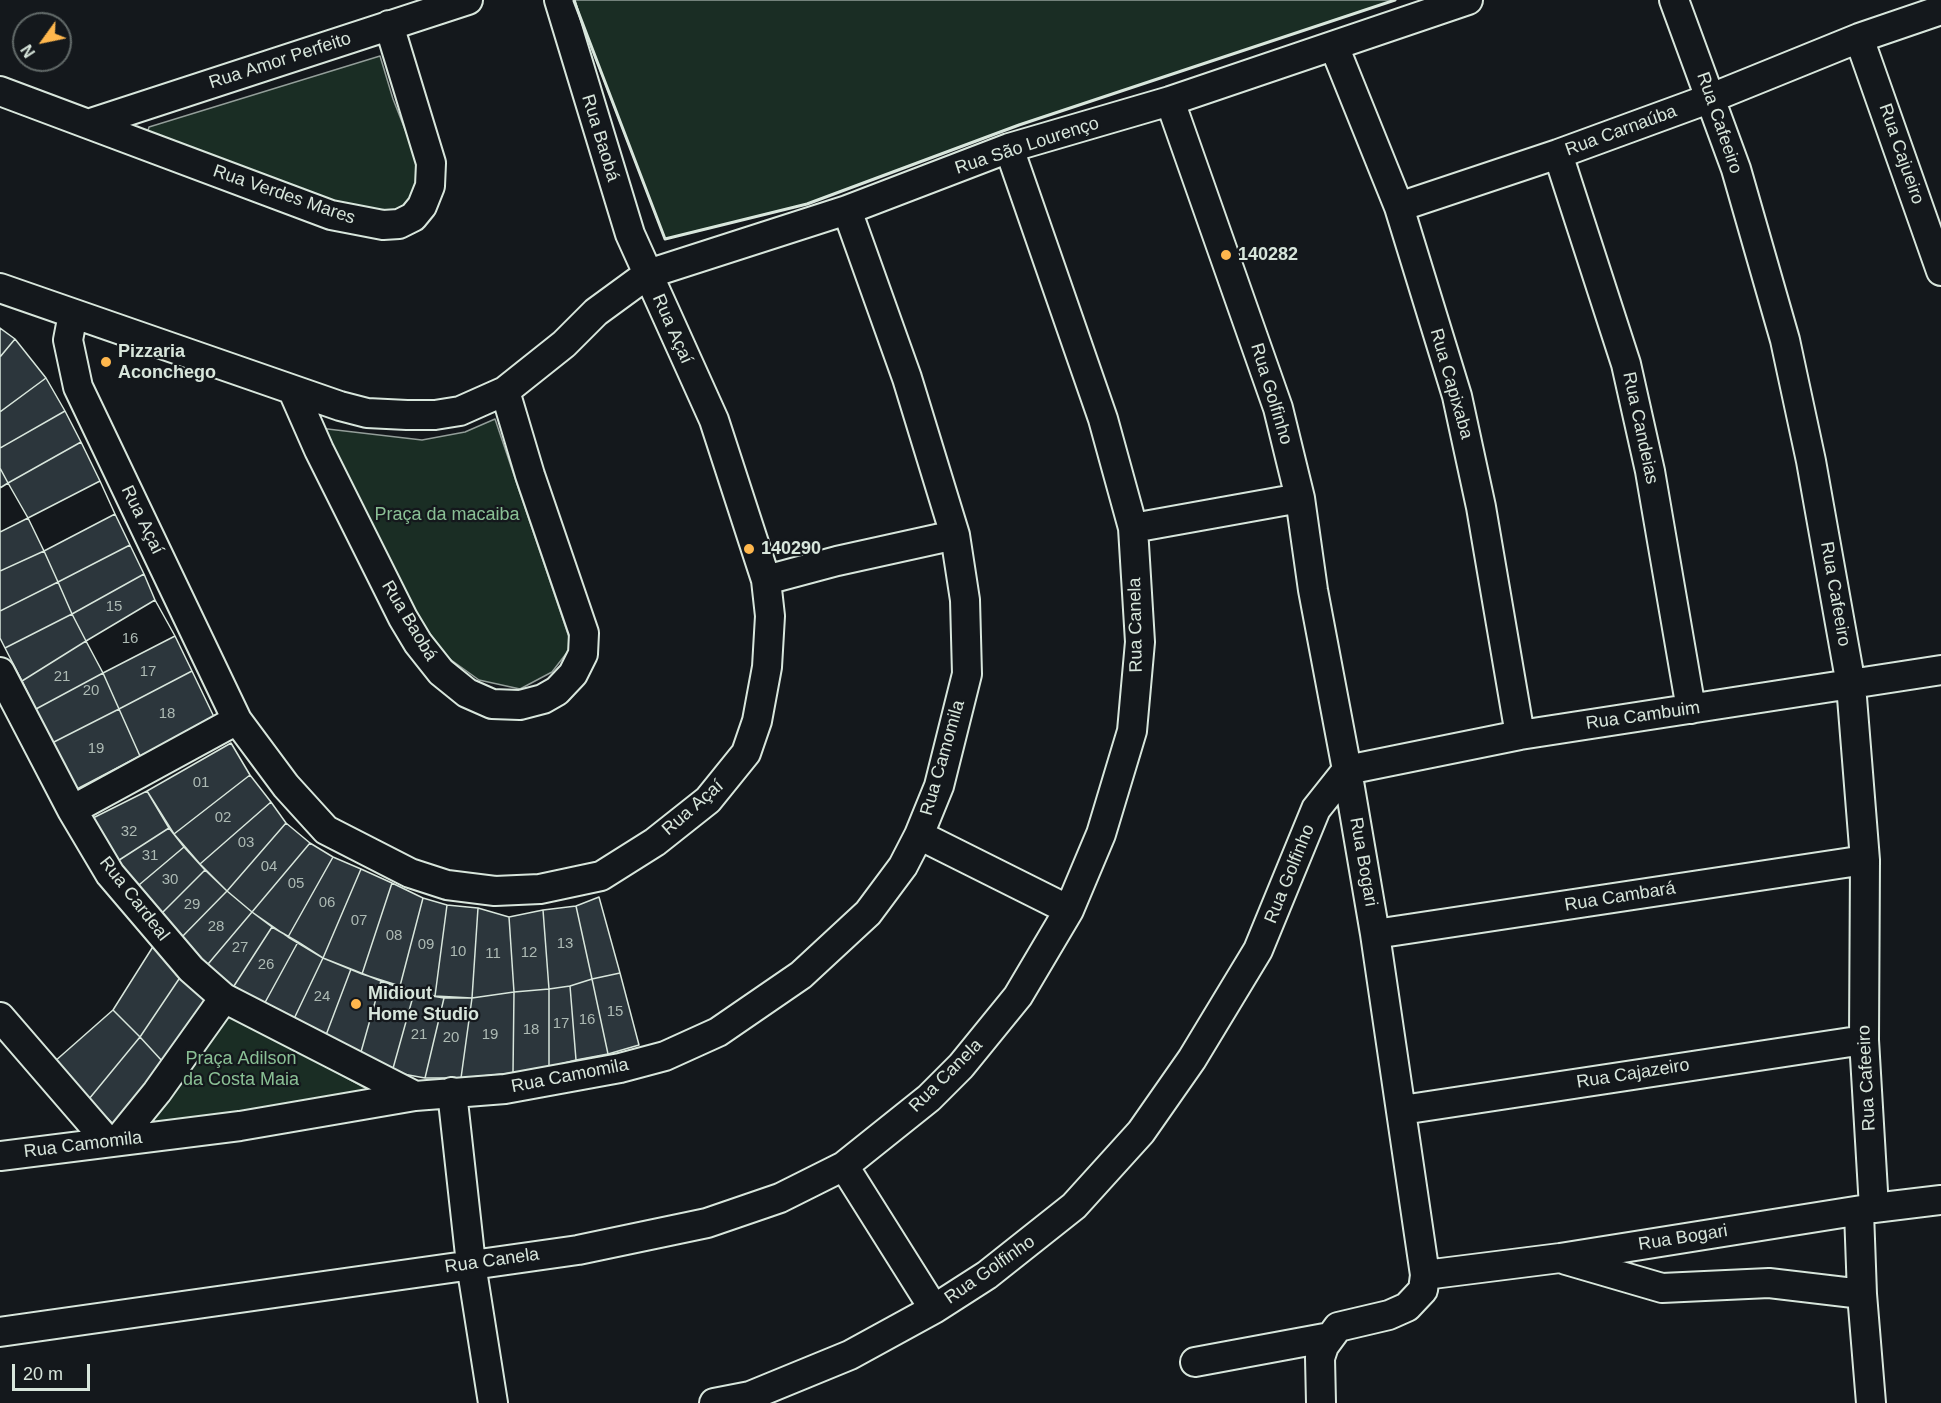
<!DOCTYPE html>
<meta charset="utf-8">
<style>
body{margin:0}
#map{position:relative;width:1941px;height:1403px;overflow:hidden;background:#14181c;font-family:Arial,sans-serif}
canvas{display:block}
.north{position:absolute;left:12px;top:12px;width:60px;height:60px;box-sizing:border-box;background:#14181c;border:2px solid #626a69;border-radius:50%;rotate:237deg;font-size:16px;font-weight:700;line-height:24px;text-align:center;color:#d8e6dc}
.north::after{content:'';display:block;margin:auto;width:21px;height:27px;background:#ffb74d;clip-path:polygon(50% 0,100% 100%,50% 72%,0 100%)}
.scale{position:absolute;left:12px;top:1364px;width:78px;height:27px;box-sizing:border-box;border:3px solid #d8e6dc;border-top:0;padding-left:8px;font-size:18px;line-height:21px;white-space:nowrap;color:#d8e6dc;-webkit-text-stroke:4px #14181c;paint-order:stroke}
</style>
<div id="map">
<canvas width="1941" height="1403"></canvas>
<div class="north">N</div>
<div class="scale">20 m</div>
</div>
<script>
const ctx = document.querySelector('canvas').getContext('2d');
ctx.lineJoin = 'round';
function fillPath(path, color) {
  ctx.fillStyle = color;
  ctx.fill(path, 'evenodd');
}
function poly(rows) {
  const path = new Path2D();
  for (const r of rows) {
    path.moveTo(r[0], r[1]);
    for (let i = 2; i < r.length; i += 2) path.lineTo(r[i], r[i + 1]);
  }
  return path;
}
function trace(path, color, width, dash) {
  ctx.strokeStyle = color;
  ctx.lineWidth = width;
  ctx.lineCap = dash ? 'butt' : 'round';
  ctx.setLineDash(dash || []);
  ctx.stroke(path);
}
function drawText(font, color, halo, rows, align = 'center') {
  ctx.font = font + ' Arial,sans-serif';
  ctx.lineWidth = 4.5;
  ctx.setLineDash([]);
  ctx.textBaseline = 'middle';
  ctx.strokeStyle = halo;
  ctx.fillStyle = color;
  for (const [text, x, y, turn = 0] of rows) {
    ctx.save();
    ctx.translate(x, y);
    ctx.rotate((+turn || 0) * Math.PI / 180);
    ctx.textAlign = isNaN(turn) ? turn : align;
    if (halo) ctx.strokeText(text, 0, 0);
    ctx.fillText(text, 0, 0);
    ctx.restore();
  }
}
const green = poly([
 [573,0,1395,0,1019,125,807,204,665,239,573,0],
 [380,56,393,99,421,170,416,204,402,220,368,217,146,138,149,127,380,56],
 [495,419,572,646,552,672,520,689,479,680,447,657,410,607,319,428,422,440,465,432,495,419],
 [233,1012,279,1041,380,1096,134,1128,233,1012]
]);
const building = poly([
 [0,328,15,339,0,357,0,328],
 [15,339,46,378,0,412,0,357,15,339],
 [46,378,65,411,0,448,0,412,46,378],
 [65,411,81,442,8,483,0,468,0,448,65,411],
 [81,442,100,481,28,518,8,483,81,442],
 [0,468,8,483,0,488,0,468],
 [100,481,115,514,44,551,28,518,100,481],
 [100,481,115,514,44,551,28,518,100,481],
 [8,483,28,518,0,532,0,488,8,483],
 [8,483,28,518,0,532,0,488,8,483],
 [115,514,130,545,58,582,44,551,115,514],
 [28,518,44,551,0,571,0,532,28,518],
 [130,545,144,574,72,614,58,582,130,545],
 [44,551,58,582,0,611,0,571,44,551],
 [144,574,155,600,86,641,72,614,144,574],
 [58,582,72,614,5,648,0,638,0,611,58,582],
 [155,600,175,636,103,673,86,641,155,600],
 [155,600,175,636,103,673,86,641,155,600],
 [72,614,86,641,22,681,5,648,72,614],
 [175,636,192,671,119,709,103,673,175,636],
 [86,641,103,673,36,709,22,681,86,641],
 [192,671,215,719,140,756,119,709,192,671],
 [103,673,119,709,52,743,36,709,103,673],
 [119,709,140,756,77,789,52,743,119,709],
 [231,743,250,775,174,834,147,791,231,743],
 [250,775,271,802,200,864,174,834,250,775],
 [147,791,169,828,113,864,89,820,147,791],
 [271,802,286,823,227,891,200,864,271,802],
 [286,823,310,843,252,912,227,891,286,823],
 [169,828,184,847,133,890,113,864,169,828],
 [310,843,333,857,288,937,252,912,310,843],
 [184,847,205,870,156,919,133,890,184,847],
 [333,857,361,869,323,958,288,937,333,857],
 [361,869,392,883,362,974,323,958,361,869],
 [205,870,227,891,177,942,156,919,205,870],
 [392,883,423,898,400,986,362,974,392,883],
 [227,891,252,912,203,970,177,942,227,891],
 [599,897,620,973,592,979,576,906,599,897],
 [423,898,447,905,435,996,414,993,400,986,423,898],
 [447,905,478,908,472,998,435,996,447,905],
 [576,906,592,979,570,986,549,989,543,910,576,906],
 [478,908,509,917,514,992,472,998,478,908],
 [543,910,549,989,514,992,509,917,543,910],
 [252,912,272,927,232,989,203,970,252,912],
 [272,927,298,942,262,1008,232,989,272,927],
 [298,942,323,958,291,1025,262,1008,298,942],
 [154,945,181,976,140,1037,113,1010,154,945],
 [323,958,351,969,323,1043,291,1025,323,958],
 [351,969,381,981,359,1059,323,1043,351,969],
 [620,973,639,1045,608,1054,592,979,620,973],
 [181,976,205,1001,163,1062,140,1037,181,976],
 [592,979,608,1054,576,1060,570,986,592,979],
 [381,981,414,993,392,1072,359,1059,381,981],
 [570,986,576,1060,549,1067,549,989,570,986],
 [549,989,549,1067,513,1073,514,992,549,989],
 [514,992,513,1073,461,1078,472,998,514,992],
 [414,993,444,998,425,1078,392,1072,414,993],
 [444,998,472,998,461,1078,425,1078,444,998],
 [113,1010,140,1037,89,1099,54,1062,113,1010],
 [140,1037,163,1062,116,1127,89,1099,140,1037]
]);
const minor = poly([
 [1674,0,1736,169,1785,340,1811,461,1851,685,1865,860,1864,1040,1874,1208],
 [1859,38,1941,271],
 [1334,46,1399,207,1457,396,1481,507,1520,735],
 [0,91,331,215,383,225,399,224,413,217,422,206,430,186,431,163,389,25],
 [91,123,468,0],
 [1558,154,1626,364,1650,471,1691,709],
 [1399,207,1558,154,1711,98,1859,38,1941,10],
 [0,288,340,406,367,413,407,415,435,415,460,411,505,391,564,344,596,312,648,274,847,210,1009,148,1170,101,1468,0],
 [73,314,68,340,78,387,237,720,286,786,326,830,410,873,447,885,495,891,540,889,601,876,655,842,708,800,746,753,757,721,767,667,770,616,766,580,714,420,630,234,559,0],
 [293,391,319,450,403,618,418,643,441,672,467,693,492,704,520,705,543,699,557,691,573,674,583,654,584,633,530,475,505,391],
 [1133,528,1300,498],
 [766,580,837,561,955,535],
 [0,672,72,810,110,874,191,969,224,998,415,1096,505,1089,620,1068,665,1056,718,1032,801,975,868,913,903,866,919,835,939,786,967,674,965,600,955,535,907,378,847,210],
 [72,810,237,720],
 [919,835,1069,910],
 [1375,934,1865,860],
 [0,1017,108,1142],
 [452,1092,471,1264,493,1403],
 [1402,1110,1864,1040],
 [118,1140,157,1092,224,998],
 [0,1156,240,1126,415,1096],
 [844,1166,934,1309],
 [1859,1212,1862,1294,1871,1403],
 [1566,1260,1662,1288,1769,1283,1862,1294],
 [1425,1275,1560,1258,1874,1208,1941,1200],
 [0,1332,578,1250,707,1223,780,1198,844,1166,929,1098,961,1066,1018,996,1069,910,1101,834,1132,731,1140,642,1133,528,1103,419,1009,148],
 [1195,1362,1330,1337],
 [714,1403,750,1396,850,1355,934,1309,987,1275,1074,1206,1141,1132,1192,1059,1258,950,1316,809,1347,770,1313,590,1300,498,1278,408,1170,101],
 [1321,1403,1320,1358,1324,1346,1338,1327,1389,1315,1407,1307,1423,1290,1425,1275,1375,934,1347,770,1520,735,1941,670]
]);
const wall = poly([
 [574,1,665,239,807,204,1019,125,1395,0]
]);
const markers = [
 [1226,255,6,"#ffb74d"],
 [106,362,6,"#ffb74d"],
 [749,549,6,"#ffb74d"],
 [356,1004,6,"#ffb74d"]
];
const numberNames = [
 ["15",114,607],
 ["16",130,639],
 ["17",148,672],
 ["21",62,677],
 ["20",91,691],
 ["18",167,714],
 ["19",96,749],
 ["01",201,783],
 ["02",223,818],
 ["32",129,832],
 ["03",246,843],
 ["31",150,856],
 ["04",269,867],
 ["30",170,880],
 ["05",296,884],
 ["06",327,903],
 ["29",192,905],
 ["07",359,921],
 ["28",216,927],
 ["08",394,936],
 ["13",565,944],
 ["09",426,945],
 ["27",240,948],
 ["10",458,952],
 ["12",529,953],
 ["11",493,954],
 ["26",266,965],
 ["24",322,997],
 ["15",615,1012],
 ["16",587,1020],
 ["17",561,1024],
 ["18",531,1030],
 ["21",419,1035],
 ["19",490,1035],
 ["20",451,1038]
];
const streetNames = [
 ["Rua Amor Perfeito",280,61,-18],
 ["Rua Cafeeiro",1719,123,71],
 ["Rua Carnaúba",1621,131,-20],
 ["Rua Baobá",600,138,73],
 ["Rua São Lourenço",1027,146,-18],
 ["Rua Cajueiro",1901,154,71],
 ["Rua Verdes Mares",284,195,19],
 ["Rua Açaí",672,329,66],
 ["Rua Capixaba",1451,384,74],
 ["Rua Golfinho",1271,394,73],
 ["Rua Candeias",1640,428,78],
 ["Rua Açaí",142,520,64],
 ["Rua Cafeeiro",1835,594,80],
 ["Rua Baobá",409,621,59],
 ["Rua Canela",1136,625,-91],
 ["Rua Cambuim",1643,716,-8],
 ["Rua Camomila",943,758,-74],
 ["Rua Açaí",693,808,-41],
 ["Rua Bogari",1363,862,80],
 ["Rua Golfinho",1290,874,-68],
 ["Rua Cambará",1620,897,-9],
 ["Rua Cardeal",134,899,52],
 ["Rua Cajazeiro",1633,1074,-9],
 ["Rua Camomila",570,1076,-11],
 ["Rua Canela",946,1076,-45],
 ["Rua Cafeeiro",1867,1078,-93],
 ["Rua Camomila",83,1145,-7],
 ["Rua Bogari",1683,1238,-9],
 ["Rua Canela",492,1261,-8],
 ["Rua Golfinho",990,1270,-35]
];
const poiNames = [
 ["140282",1238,255],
 ["Pizzaria",118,352],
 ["Aconchego",118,373],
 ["140290",761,549],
 ["Midiout",368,994],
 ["Home Studio",368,1015]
];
const parkNames = [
 ["Praça da macaiba",447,515],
 ["Praça Adilson",241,1059],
 ["da Costa Maia",241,1080]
];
fillPath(green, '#1a2d24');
trace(green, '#939e99', 1.5);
fillPath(building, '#2c363c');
trace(building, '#d8e6dc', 1.5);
trace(minor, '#d8e6dc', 32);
trace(minor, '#14181c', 28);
trace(wall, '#d8e6dc', 3);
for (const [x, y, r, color] of markers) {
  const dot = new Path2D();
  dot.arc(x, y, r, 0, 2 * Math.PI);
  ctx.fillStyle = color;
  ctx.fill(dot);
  trace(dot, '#14181c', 2);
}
drawText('15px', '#adbab4', null, numberNames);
drawText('18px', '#d8e6dc', '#14181c', streetNames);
drawText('bold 18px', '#d8e6dc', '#14181c', poiNames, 'left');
drawText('18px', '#8ac095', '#14181c', parkNames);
</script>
